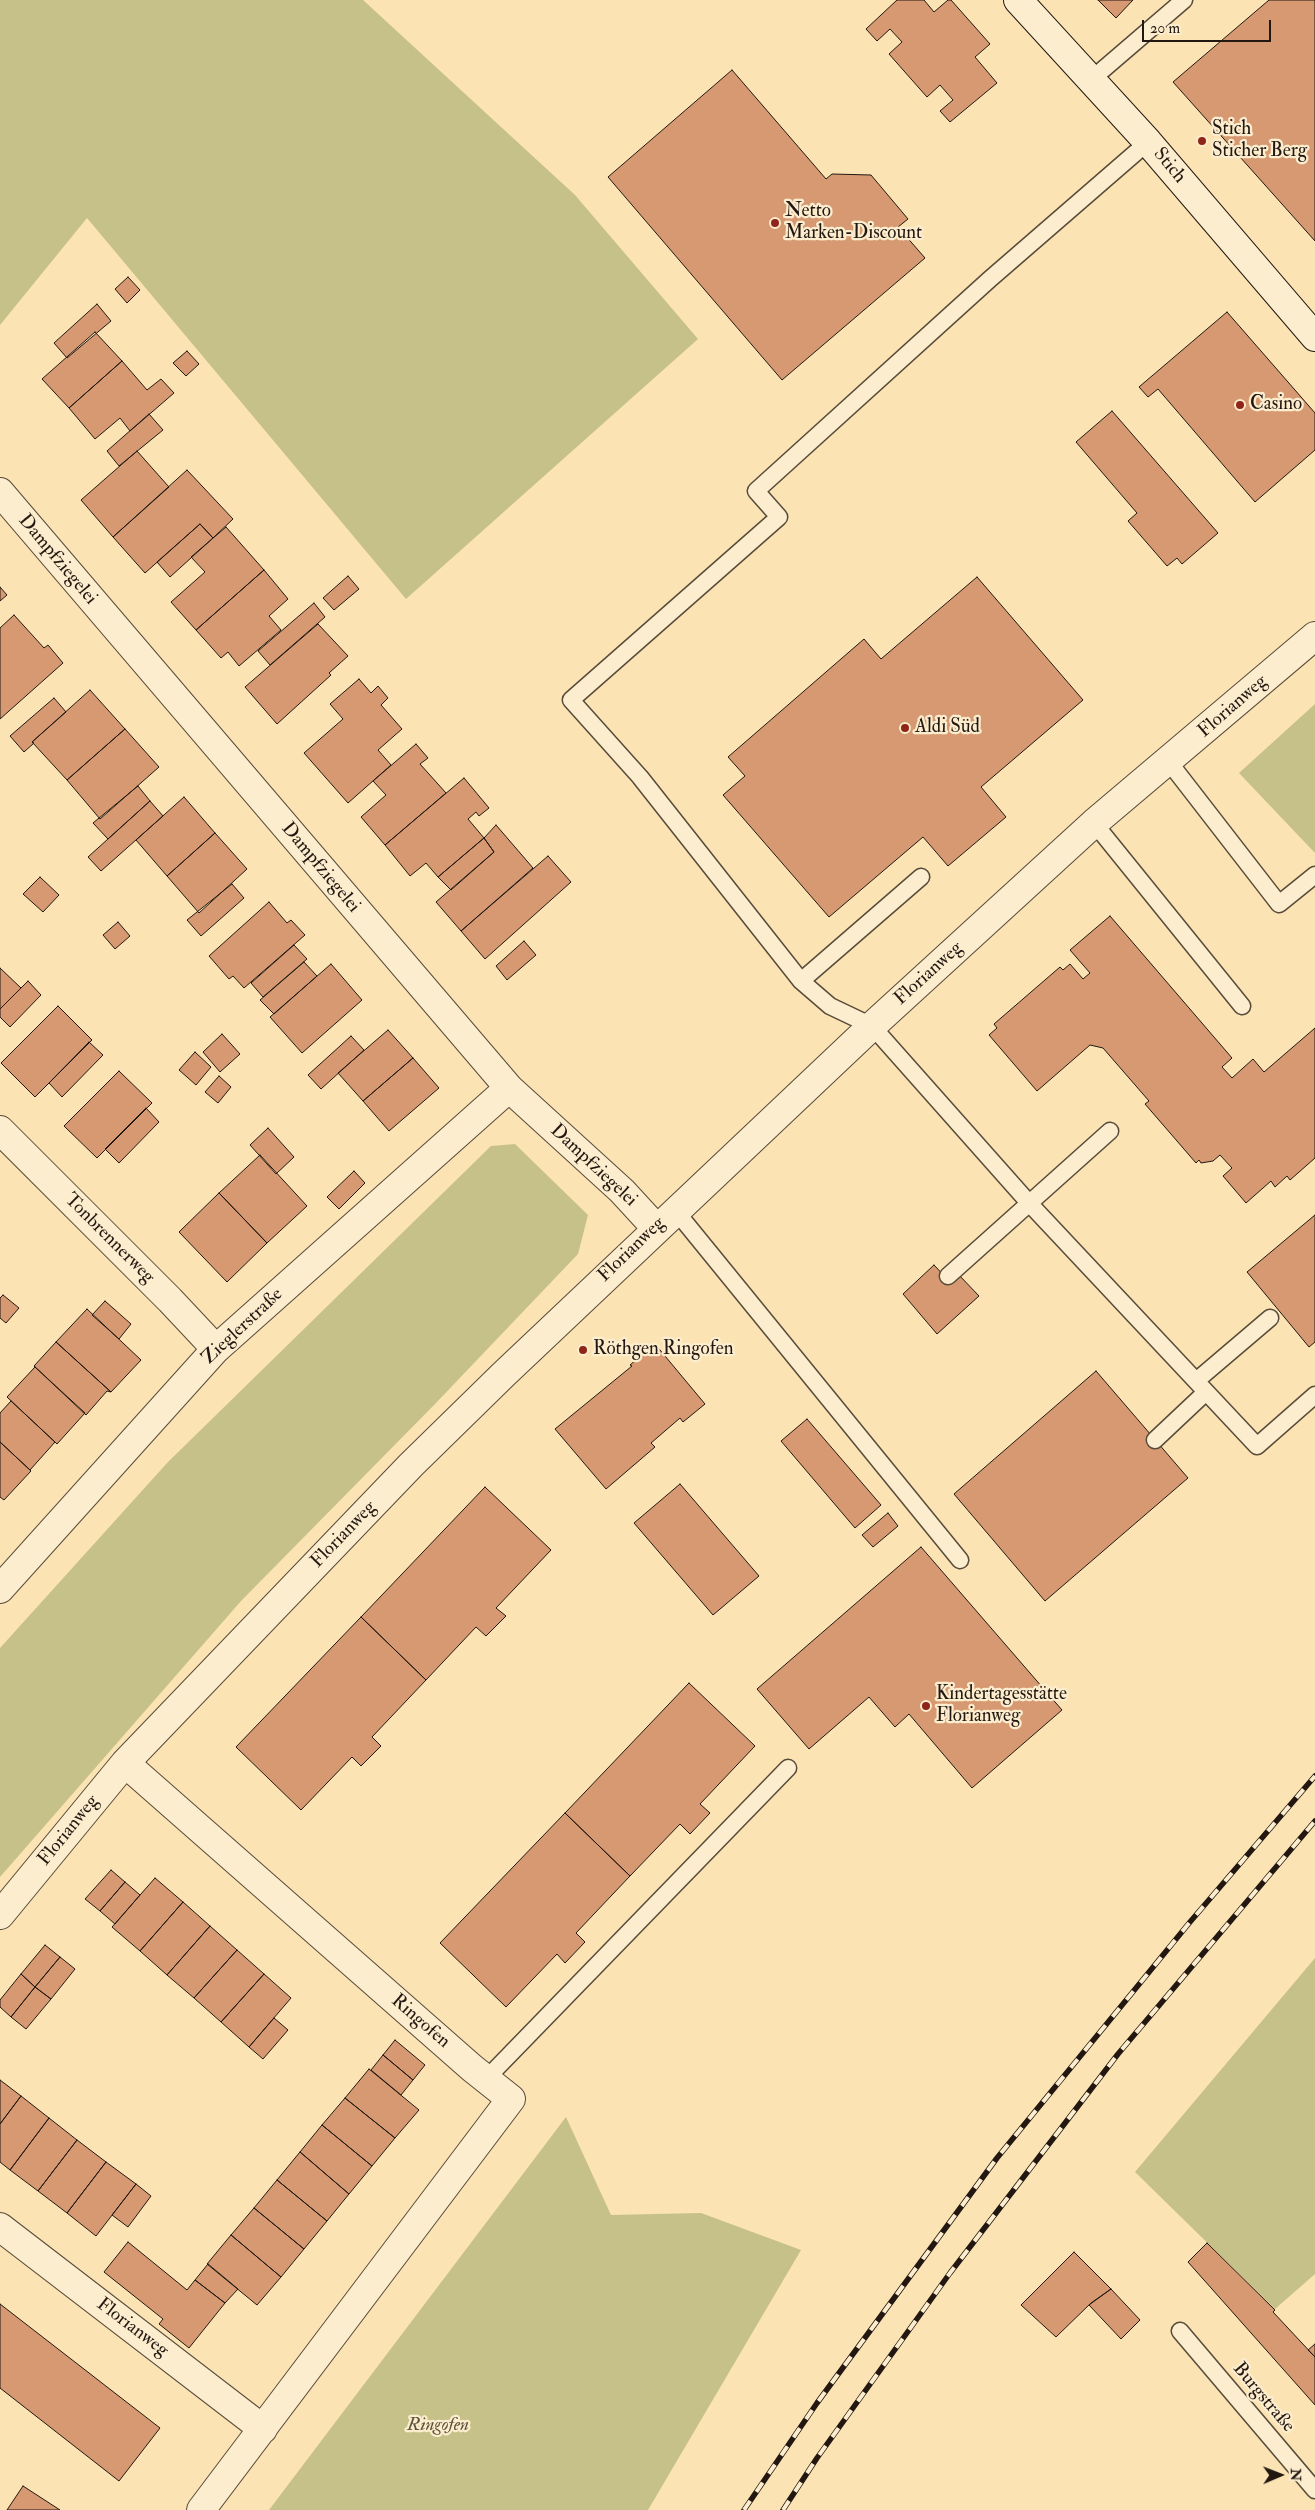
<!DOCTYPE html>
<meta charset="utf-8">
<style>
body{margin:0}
#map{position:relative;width:1315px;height:2510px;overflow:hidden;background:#fbe3b4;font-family:"IM FELL Double Pica",serif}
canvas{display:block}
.north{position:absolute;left:1255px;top:2450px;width:50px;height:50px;-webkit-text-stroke:4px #fcedce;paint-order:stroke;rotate:89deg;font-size:14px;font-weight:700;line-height:20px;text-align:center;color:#221811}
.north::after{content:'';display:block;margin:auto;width:18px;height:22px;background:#221811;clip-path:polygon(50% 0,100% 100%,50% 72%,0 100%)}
.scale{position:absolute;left:1142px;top:20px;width:129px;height:22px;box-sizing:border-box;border:2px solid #221811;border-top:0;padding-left:6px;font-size:15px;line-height:18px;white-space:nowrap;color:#221811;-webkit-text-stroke:4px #fcedce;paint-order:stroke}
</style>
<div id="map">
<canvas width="1315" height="2510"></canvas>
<div class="north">N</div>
<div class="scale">20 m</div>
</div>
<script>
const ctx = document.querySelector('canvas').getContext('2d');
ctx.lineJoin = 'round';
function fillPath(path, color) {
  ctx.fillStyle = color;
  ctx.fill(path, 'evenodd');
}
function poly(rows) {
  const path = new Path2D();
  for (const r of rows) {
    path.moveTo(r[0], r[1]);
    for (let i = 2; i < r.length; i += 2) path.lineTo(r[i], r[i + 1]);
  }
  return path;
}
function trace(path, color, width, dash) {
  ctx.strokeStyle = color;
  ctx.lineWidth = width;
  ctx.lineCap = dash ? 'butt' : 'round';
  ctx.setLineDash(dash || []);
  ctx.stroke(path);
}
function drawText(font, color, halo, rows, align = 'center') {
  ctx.font = font + ' "IM FELL Double Pica",serif';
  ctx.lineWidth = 4.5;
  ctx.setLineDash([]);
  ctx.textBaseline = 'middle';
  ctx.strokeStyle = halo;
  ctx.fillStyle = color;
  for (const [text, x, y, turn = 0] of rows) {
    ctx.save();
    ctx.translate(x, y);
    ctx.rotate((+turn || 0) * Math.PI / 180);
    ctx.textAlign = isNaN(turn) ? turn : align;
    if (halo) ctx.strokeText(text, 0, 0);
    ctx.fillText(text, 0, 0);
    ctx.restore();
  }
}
const green = poly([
 [0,0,363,0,575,195,698,339,406,599,87,218,0,325],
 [1315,704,1315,853,1239,773],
 [515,1144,588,1215,578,1254,435,1404,241,1601,0,1877,0,1648,168,1462,491,1146],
 [1315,1958,1315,2274,1275,2309,1135,2172],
 [566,2117,611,2215,701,2213,801,2250,648,2510,269,2510]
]);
const building = poly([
 [897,0,924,0,934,12,948,0,951,0,990,44,975,57,997,83,950,122,940,111,953,100,940,85,927,97,889,54,902,42,890,29,877,41,866,29,897,0],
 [1098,0,1133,0,1116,18,1098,0],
 [1269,0,1315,0,1315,241,1173,82,1269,0],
 [732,70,826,179,832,174,871,175,908,219,898,227,925,258,782,380,608,177,732,70],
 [128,277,140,290,127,303,115,289,128,277],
 [97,304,111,321,67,358,54,343,97,304],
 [1227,312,1315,413,1315,450,1255,502,1158,389,1148,397,1139,387,1227,312],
 [95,332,122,361,69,408,42,379,95,332],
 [187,351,199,364,186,376,173,363,187,351],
 [122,361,147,390,161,379,174,393,130,431,120,418,95,439,69,408,122,361],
 [1112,411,1218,533,1182,564,1177,558,1167,566,1128,521,1137,513,1076,442,1112,411],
 [149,414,163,430,119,466,107,451,149,414],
 [137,451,169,487,113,537,81,500,137,451],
 [187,470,233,519,213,538,200,524,145,573,113,537,187,470],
 [200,524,213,538,170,577,157,562,200,524],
 [226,527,264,570,196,630,171,602,205,572,191,557,226,527],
 [264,570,288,599,269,616,281,630,239,666,228,652,221,658,196,630,264,570],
 [348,576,359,589,334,610,323,598,348,576],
 [977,577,1083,700,981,787,1006,817,948,866,923,837,829,917,723,795,745,776,728,757,864,639,881,659,977,577],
 [0,587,7,595,0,601,0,587],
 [314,603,325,617,270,665,258,651,314,603],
 [14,615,44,648,48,645,63,663,0,719,0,628,14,615],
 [318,624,348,656,329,673,331,675,277,724,245,687,318,624],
 [359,679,371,693,378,686,388,698,381,705,402,729,378,750,391,765,348,803,304,753,343,719,330,704,359,679],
 [90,690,125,729,67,780,32,742,90,690],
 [54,698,66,712,32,742,34,743,24,752,10,736,54,698],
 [125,729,159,767,100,819,67,780,125,729],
 [416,744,428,758,420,764,446,793,385,845,361,817,386,795,373,781,416,744],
 [464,778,489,808,479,816,476,812,468,819,484,838,438,877,426,863,410,876,385,845,464,778],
 [138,786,150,801,108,839,93,823,138,786],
 [184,797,215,833,167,876,136,840,184,797],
 [150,801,163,816,101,871,88,857,150,801],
 [496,825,533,868,461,931,436,902,494,852,484,838,496,825],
 [215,833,247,869,199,913,167,876,215,833],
 [484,838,494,852,451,890,438,877,484,838],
 [548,856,571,882,485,959,461,931,548,856],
 [40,877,59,895,43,912,23,894,40,877],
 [232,884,244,898,201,936,187,920,232,884],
 [269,902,287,923,291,920,305,935,244,988,233,976,229,979,209,956,269,902],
 [1110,916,1232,1058,1222,1067,1232,1078,1253,1059,1264,1072,1315,1028,1315,1158,1290,1180,1287,1176,1275,1187,1271,1181,1246,1203,1223,1176,1232,1168,1220,1155,1213,1161,1201,1163,1199,1160,1196,1163,1145,1104,1149,1101,1103,1048,1090,1045,1037,1091,989,1035,997,1028,994,1024,1060,967,1063,970,1070,964,1083,979,1090,973,1070,950,1110,916],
 [118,922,130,936,115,949,103,935,118,922],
 [524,941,536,955,507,980,496,966,524,941],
 [294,945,307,959,263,997,251,983,294,945],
 [304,962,317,976,274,1014,260,1000,304,962],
 [331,964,362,1000,302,1053,270,1017,331,964],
 [0,968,21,988,0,1009,0,968],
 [28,981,41,995,10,1027,0,1017,0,1009,28,981],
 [58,1006,92,1040,35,1097,1,1063,58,1006],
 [388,1030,413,1058,363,1101,338,1073,388,1030],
 [222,1034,240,1054,220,1072,203,1052,222,1034],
 [351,1036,364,1050,321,1089,308,1075,351,1036],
 [89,1042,103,1055,62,1097,49,1083,89,1042],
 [195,1052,211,1067,196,1085,179,1070,195,1052],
 [413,1058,439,1088,389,1131,363,1101,413,1058],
 [119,1071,152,1103,97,1158,64,1126,119,1071],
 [219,1076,231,1087,218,1103,205,1092,219,1076],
 [146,1108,159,1122,119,1163,105,1149,146,1108],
 [268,1128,294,1157,276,1174,250,1145,268,1128],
 [260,1155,307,1206,267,1243,219,1193,260,1155],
 [354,1171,365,1183,339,1209,327,1197,354,1171],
 [219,1193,267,1243,227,1282,179,1232,219,1193],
 [1315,1215,1315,1342,1309,1347,1247,1272,1315,1215],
 [934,1265,950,1282,958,1274,979,1296,937,1334,903,1294,934,1265],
 [3,1295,19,1308,6,1323,0,1318,0,1298,3,1295],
 [105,1301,131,1324,119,1339,92,1315,105,1301],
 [87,1309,141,1360,111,1392,56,1342,87,1309],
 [56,1342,111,1392,107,1391,86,1415,34,1366,56,1342],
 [655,1344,705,1404,683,1422,680,1418,651,1443,655,1447,606,1489,555,1429,632,1366,630,1365,655,1344],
 [35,1367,85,1413,57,1444,7,1397,35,1367],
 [1096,1371,1188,1478,1045,1601,954,1494,1096,1371],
 [11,1401,55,1442,30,1470,0,1442,0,1413,11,1401],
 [807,1419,881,1505,855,1528,781,1441,807,1419],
 [0,1442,31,1471,4,1500,0,1497,0,1442],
 [680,1484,759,1576,713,1615,634,1523,680,1484],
 [485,1487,551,1550,496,1608,506,1616,486,1636,476,1627,426,1680,361,1617,485,1487],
 [888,1513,898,1526,873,1547,862,1535,888,1513],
 [921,1547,1062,1710,972,1788,909,1714,895,1727,869,1697,809,1749,757,1689,921,1547],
 [361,1617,426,1680,372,1737,381,1746,361,1766,352,1757,301,1810,236,1747,361,1617],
 [689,1683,755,1746,700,1804,710,1813,690,1834,680,1824,630,1876,565,1813,689,1683],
 [565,1813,630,1876,576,1933,585,1942,565,1963,557,1954,506,2007,440,1943,565,1813],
 [111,1870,125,1882,100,1911,85,1899,111,1870],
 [155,1878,183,1902,140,1951,112,1927,155,1878],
 [125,1882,140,1895,115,1924,100,1911,125,1882],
 [183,1902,210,1926,167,1975,140,1951,183,1902],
 [210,1926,237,1950,194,1998,167,1975,210,1926],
 [45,1945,60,1957,35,1987,21,1974,45,1945],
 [237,1950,264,1974,221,2022,194,1998,237,1950],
 [60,1957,75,1969,51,1999,35,1987,60,1957],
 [21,1974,35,1987,11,2017,0,2007,0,2000,21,1974],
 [264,1974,291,1998,249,2047,221,2022,264,1974],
 [35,1987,51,1999,26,2029,11,2017,35,1987],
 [274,2018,288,2030,263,2059,249,2047,274,2018],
 [395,2040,425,2065,413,2080,383,2055,395,2040],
 [383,2055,413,2080,401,2095,371,2070,383,2055],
 [369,2069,419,2110,395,2138,345,2098,369,2069],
 [0,2080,21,2096,0,2124,0,2080],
 [21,2096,49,2118,10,2170,0,2162,0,2124,21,2096],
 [345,2098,395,2138,372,2166,322,2125,345,2098],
 [49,2118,77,2140,38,2191,10,2170,49,2118],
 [322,2125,372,2166,349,2194,300,2152,322,2125],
 [77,2140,106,2162,67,2213,38,2191,77,2140],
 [300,2152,349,2194,327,2221,277,2180,300,2152],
 [106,2162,136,2184,96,2236,67,2213,106,2162],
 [277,2180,327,2221,304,2249,254,2208,277,2180],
 [136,2184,151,2196,128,2227,112,2215,136,2184],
 [254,2208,304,2249,281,2277,231,2235,254,2208],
 [231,2235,281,2277,257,2305,207,2264,231,2235],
 [128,2242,187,2290,195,2280,225,2303,189,2348,159,2324,163,2319,104,2272,128,2242],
 [1207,2243,1275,2310,1273,2312,1315,2357,1315,2405,1188,2262,1207,2243],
 [1074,2252,1111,2289,1091,2303,1056,2337,1021,2305,1074,2252],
 [208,2264,238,2289,225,2303,195,2280,208,2264],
 [1111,2289,1140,2320,1121,2339,1089,2305,1111,2289],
 [0,2304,160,2428,119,2481,0,2388,0,2304],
 [1315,2344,1315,2357,1308,2350,1315,2344],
 [23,2486,60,2510,7,2510,23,2486]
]);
const service = poly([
 [1092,79,1184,0],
 [1148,142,990,279,756,491,779,517,571,700,640,777,801,981,830,1006,872,1026,1029,1203,1257,1446,1315,1395],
 [1169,762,1279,904,1315,875],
 [1094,823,1242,1006],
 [801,981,921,877],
 [675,1210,960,1560],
 [948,1276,1110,1131],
 [1196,1381,1270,1318],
 [1155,1440,1206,1392],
 [486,2079,788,1768],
 [1180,2331,1315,2490]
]);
const minor = poly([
 [0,492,509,1088,622,1191,656,1228],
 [0,1130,170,1300,216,1349],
 [0,1589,216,1349,509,1088],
 [125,1763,472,2068,511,2099,201,2510],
 [0,1915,125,1763,411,1465,504,1374,872,1026,1094,823,1315,636],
 [0,2227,263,2429]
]);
const secondary = poly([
 [1018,0,1148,142,1315,337]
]);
const rail = poly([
 [744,2510,817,2403,997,2158,1190,1922,1315,1776],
 [783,2510,817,2458,950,2273,1118,2054,1315,1821]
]);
const markers = [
 [1202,141,5,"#8f2418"],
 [775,223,5,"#8f2418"],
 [1240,405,5,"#8f2418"],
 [905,728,5,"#8f2418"],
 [583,1350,5,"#8f2418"],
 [926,1706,5,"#8f2418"]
];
const poiNames = [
 ["Stich",1212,130],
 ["Sticher Berg",1212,152],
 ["Netto",785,212],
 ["Marken-Discount",785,234],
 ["Casino",1250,405],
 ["Aldi Süd",915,728],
 ["Röthgen Ringofen",593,1350],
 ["Kindertagesstätte",936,1695],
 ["Florianweg",936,1717]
];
const streetNames = [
 ["Stich",1169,166,50],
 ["Dampfziegelei",57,560,50],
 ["Florianweg",1233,707,-41],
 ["Dampfziegelei",320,868,50],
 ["Florianweg",929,974,-42],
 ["Dampfziegelei",593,1166,43],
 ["Tonbrennerweg",109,1239,45],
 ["Florianweg",632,1250,-44],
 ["Zieglerstraße",243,1327,-43],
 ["Florianweg",344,1535,-46],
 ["Florianweg",69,1831,-51],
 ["Ringofen",420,2022,41],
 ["Florianweg",132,2328,37],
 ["Burgstraße",1263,2398,50]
];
const parkNames = [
 ["Ringofen",438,2426]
];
fillPath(green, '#c6c188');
fillPath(building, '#d69972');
trace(building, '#221811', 1);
trace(service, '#584b3a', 19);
trace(minor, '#584b3a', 30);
trace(secondary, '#221811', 30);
trace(service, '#fcedce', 16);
trace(minor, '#fcedce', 28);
trace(secondary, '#fcedce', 28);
trace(rail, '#221811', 5.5);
trace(rail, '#fcedce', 4, [11]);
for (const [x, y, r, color] of markers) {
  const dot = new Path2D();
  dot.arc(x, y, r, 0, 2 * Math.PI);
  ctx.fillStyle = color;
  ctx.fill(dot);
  trace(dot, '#fcedce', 2);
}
drawText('19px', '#221811', '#fcedce', poiNames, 'left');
drawText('19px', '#221811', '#fcedce', streetNames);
drawText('italic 19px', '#5b533b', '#fcedce', parkNames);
</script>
